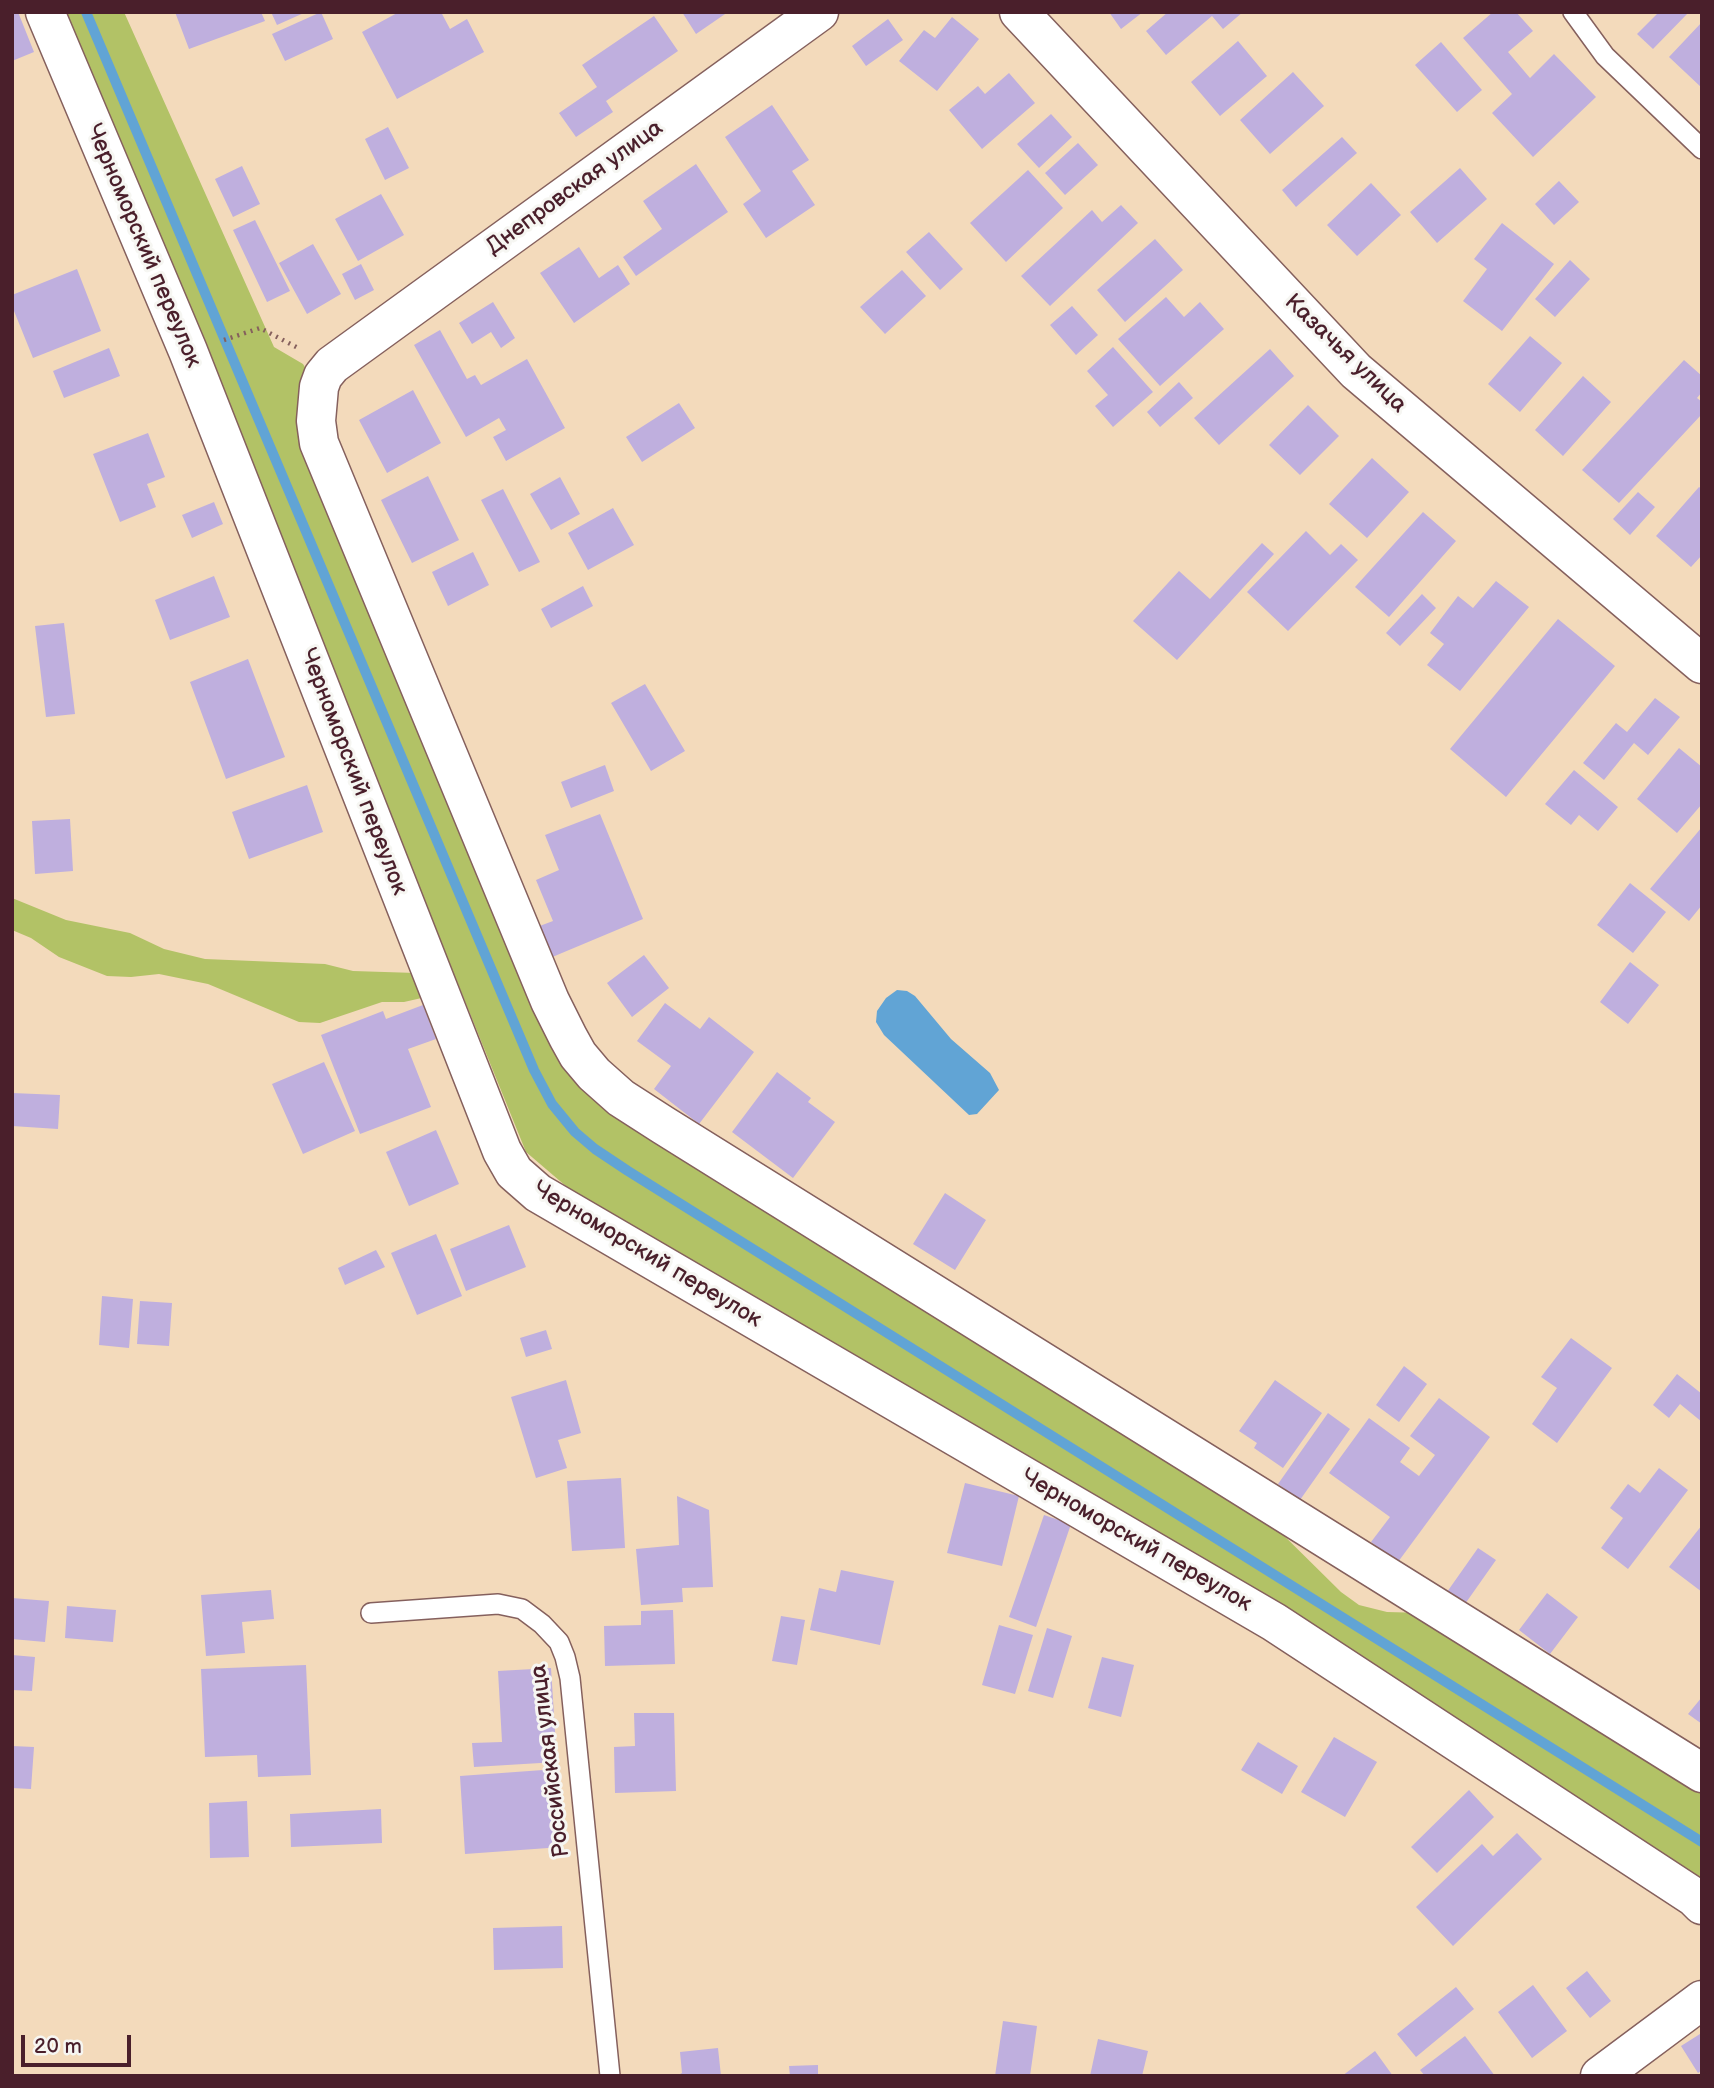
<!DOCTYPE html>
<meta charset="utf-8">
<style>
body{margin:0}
#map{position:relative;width:1714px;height:2088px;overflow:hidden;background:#f3dabb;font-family:"Balsamiq Sans",sans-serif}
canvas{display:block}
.frame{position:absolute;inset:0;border:14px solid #4a1f2b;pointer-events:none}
.scale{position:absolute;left:21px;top:2035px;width:110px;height:32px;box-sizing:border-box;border:4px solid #4a1f2b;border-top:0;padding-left:9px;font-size:21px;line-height:24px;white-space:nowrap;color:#4a1f2b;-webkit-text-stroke:5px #f6f6f2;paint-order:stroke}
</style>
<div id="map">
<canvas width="1714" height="2088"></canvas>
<div class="frame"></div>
<div class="scale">20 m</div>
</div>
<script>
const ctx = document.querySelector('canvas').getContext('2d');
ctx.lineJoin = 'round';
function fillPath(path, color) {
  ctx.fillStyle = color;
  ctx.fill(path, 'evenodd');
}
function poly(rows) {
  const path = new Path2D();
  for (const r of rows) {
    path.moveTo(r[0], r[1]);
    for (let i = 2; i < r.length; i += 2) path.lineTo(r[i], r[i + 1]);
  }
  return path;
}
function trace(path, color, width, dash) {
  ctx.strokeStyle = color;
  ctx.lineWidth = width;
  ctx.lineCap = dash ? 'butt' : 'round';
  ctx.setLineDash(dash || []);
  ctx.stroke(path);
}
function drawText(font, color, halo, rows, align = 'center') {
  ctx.font = font + ' "Balsamiq Sans",sans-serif';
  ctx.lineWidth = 6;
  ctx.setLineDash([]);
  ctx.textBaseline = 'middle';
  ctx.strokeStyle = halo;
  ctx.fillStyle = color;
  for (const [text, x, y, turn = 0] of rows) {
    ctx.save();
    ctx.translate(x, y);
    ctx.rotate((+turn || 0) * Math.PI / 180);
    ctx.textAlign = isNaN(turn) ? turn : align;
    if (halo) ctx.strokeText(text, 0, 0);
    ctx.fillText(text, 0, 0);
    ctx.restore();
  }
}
const green = poly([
 [61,12,124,12,274,347,303,364,309,374,567,1058,1258,1510,1341,1592,1359,1605,1387,1612,1425,1613,1702,1787,1702,1887,574,1193,526,1152,207,364],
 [12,898,66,920,130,933,164,949,205,959,325,964,353,971,416,973,426,997,404,1002,382,1002,320,1023,299,1022,208,984,159,974,131,977,107,976,59,957,31,938,12,930]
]);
const water = poly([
 [897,990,907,991,915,996,951,1039,990,1073,999,1090,977,1114,969,1115,884,1035,876,1022,877,1011,886,998]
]);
const stream = poly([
 [86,12,534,1070,552,1104,575,1132,595,1149,628,1171,1702,1842]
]);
const building = poly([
 [12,12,18,12,34,52,12,61],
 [175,12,261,12,265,21,189,49],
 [271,12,306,12,277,25],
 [321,12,333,39,285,61,272,34],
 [399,12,441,12,450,29,467,19,484,52,397,99,362,32],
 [682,12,728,12,696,34],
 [1109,12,1143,12,1121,29],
 [1168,12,1243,12,1223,29,1212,16,1166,55,1146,31],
 [1493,12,1516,12,1533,31,1508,52,1530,78,1554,54,1596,97,1533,157,1492,113,1512,94,1463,38],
 [1659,12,1689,12,1653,49,1637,34],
 [654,16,678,51,606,101,613,112,576,137,559,113,597,87,582,65],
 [952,17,979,39,937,91,899,61,924,30,935,38],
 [888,19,903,40,866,66,852,46],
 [1702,22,1702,88,1669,57],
 [1238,41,1267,76,1220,116,1191,82],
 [1441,42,1482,90,1457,112,1415,65],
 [1293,72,1324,106,1270,154,1240,120],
 [1009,73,1035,103,982,149,949,110,978,86,985,94],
 [772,105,809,160,792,171,815,205,766,238,743,204,761,191,725,137],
 [1051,114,1072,137,1039,168,1017,144],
 [388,127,409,168,385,180,365,139],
 [1342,137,1357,153,1296,207,1282,190],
 [1078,143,1098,165,1065,195,1045,173],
 [696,164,728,212,636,276,623,257,662,229,643,201],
 [242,166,260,204,233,217,215,179],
 [1460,168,1487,199,1437,243,1410,212],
 [1028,170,1063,208,1006,262,970,223],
 [1559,181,1579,202,1554,225,1535,204],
 [1371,183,1401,215,1357,256,1327,225],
 [381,194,404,235,358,261,335,219],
 [1121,205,1138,223,1050,306,1021,276,1092,210,1102,222],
 [255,220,290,291,267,302,233,230],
 [1502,223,1554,264,1502,331,1463,301,1487,269,1474,259],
 [929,232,963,269,940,290,906,252],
 [1155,239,1183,270,1125,322,1097,290],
 [313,244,341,294,307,314,279,263],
 [579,247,599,278,618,265,630,284,574,323,540,273],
 [1570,260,1590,279,1555,317,1535,299],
 [361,264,374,290,355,300,342,274],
 [77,269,101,331,33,358,12,306,12,295],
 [902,270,926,296,885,334,860,307],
 [1166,297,1184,317,1200,302,1224,329,1160,386,1118,339],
 [493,302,515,338,501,348,491,332,472,344,459,323],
 [1072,306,1098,335,1076,355,1050,325],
 [440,330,467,379,475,375,481,385,527,359,565,428,506,461,493,437,506,430,499,418,466,437,414,345],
 [1530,336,1562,363,1520,412,1488,384],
 [1113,347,1153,392,1113,427,1095,406,1108,395,1087,371],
 [109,348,120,376,64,398,53,371],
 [1270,349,1294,376,1219,445,1194,418],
 [1684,360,1702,376,1702,392,1697,398,1702,402,1702,414,1619,503,1582,470],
 [1583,376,1611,402,1563,456,1535,430],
 [1179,382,1193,398,1160,427,1147,412],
 [413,390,441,443,387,473,359,420],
 [679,403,695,428,642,462,626,437],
 [1308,405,1339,436,1300,475,1269,445],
 [148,433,165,477,147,484,156,507,120,522,93,454],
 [1372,458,1409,492,1367,538,1329,504],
 [428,476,459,540,412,563,381,500],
 [560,477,580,514,551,530,530,494],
 [1699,487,1702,489,1702,555,1691,567,1656,536],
 [503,489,540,562,519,572,481,500],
 [1638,492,1655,507,1630,535,1613,519],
 [214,502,223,524,192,538,182,515],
 [613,508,634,545,588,570,568,533],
 [1423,512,1456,541,1389,617,1355,587],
 [1306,531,1330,555,1341,544,1358,560,1288,631,1247,592],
 [1262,543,1274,554,1177,660,1133,621,1179,571,1210,599],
 [473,552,489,585,448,606,432,572],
 [214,576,230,617,170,640,155,600],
 [1496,581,1529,607,1460,691,1427,665,1444,644,1430,633,1458,596,1473,608],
 [583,586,593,606,551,628,541,609],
 [1422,594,1436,608,1400,646,1386,633],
 [1558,619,1615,666,1506,797,1450,749],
 [64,623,75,714,46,717,35,626],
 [248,659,285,757,226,779,190,682],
 [645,684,685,751,651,771,611,703],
 [1655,698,1680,717,1648,755,1634,743,1604,780,1583,763,1616,723,1627,732],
 [1679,748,1702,767,1702,804,1677,833,1637,799],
 [605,765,614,791,571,808,561,782],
 [1574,770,1618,807,1598,831,1579,815,1571,825,1545,804],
 [307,785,323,832,249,859,232,812],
 [600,814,643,919,550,958,537,927,553,921,536,880,559,870,545,835],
 [70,819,73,871,35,874,32,821],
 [1702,827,1702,905,1689,921,1650,889],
 [1630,883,1666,912,1633,953,1597,925],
 [644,955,669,988,632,1017,607,983],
 [1630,962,1659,985,1628,1024,1600,1002],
 [665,1003,700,1029,709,1017,754,1052,699,1124,654,1089,671,1066,637,1041],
 [423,1005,436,1039,408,1049,431,1107,360,1134,321,1035,383,1011,386,1019],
 [324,1062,355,1131,303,1154,272,1084],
 [777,1072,811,1098,808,1102,835,1122,793,1178,732,1132],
 [12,1093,60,1095,58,1129,12,1126],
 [436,1130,459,1184,409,1206,386,1152],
 [945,1193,986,1220,955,1270,913,1244],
 [509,1225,526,1267,466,1291,450,1249],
 [436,1234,462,1296,417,1315,391,1253],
 [376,1250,385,1267,345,1285,338,1268],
 [102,1296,133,1299,129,1348,99,1345],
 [140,1301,172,1303,169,1346,137,1344],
 [546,1330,552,1349,526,1357,520,1338],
 [1571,1338,1612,1368,1557,1443,1532,1424,1557,1388,1541,1377],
 [1404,1366,1427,1384,1399,1422,1376,1405],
 [1677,1374,1702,1394,1702,1422,1680,1404,1669,1418,1653,1405],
 [566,1380,581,1433,558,1440,567,1468,536,1478,511,1397],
 [1275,1380,1322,1413,1283,1468,1254,1448,1257,1443,1239,1431],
 [1439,1398,1490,1437,1398,1562,1371,1542,1390,1517,1329,1473,1369,1418,1410,1448,1400,1462,1419,1476,1435,1455,1410,1436],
 [1328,1413,1350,1429,1300,1500,1278,1484],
 [1659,1468,1688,1490,1628,1569,1601,1548,1623,1518,1610,1508,1628,1484,1640,1493],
 [621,1478,625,1548,572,1551,567,1481],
 [965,1483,1019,1496,1002,1566,947,1553],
 [677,1496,709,1510,713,1587,682,1588,683,1602,641,1605,636,1549,679,1545],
 [1044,1515,1071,1524,1036,1627,1009,1617],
 [1702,1525,1702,1592,1669,1567],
 [1478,1548,1496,1560,1465,1604,1447,1592],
 [841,1570,894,1581,880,1645,810,1630,819,1588,836,1592],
 [271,1590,274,1619,242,1622,245,1653,206,1656,201,1595],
 [1547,1593,1578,1617,1550,1654,1519,1630],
 [12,1598,49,1601,45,1642,12,1639],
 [67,1606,116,1610,113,1642,65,1638],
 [673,1610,675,1664,605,1666,604,1626,641,1625,641,1611],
 [781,1616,805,1620,797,1665,772,1661],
 [999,1625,1033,1635,1015,1694,982,1685],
 [1047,1628,1072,1636,1053,1698,1028,1691],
 [12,1655,35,1657,32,1691,12,1690],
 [1102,1657,1134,1665,1121,1717,1088,1708],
 [306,1665,311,1775,258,1777,257,1755,205,1757,201,1669],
 [551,1668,557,1762,474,1767,472,1743,502,1742,498,1671],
 [1702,1697,1702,1724,1688,1714],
 [634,1713,674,1713,676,1791,615,1793,614,1747,635,1746],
 [1334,1737,1377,1762,1345,1817,1301,1792],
 [1258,1742,1298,1766,1282,1794,1241,1770],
 [12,1746,34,1747,31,1789,12,1788],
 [557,1769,562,1847,465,1854,460,1776],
 [1469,1790,1494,1817,1437,1873,1411,1847],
 [247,1801,249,1857,210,1858,209,1803],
 [381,1809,382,1843,291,1847,290,1814],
 [1517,1833,1542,1859,1453,1946,1416,1907,1482,1844,1493,1856],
 [562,1926,563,1968,494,1970,493,1928],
 [1587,1971,1611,2001,1590,2018,1566,1988],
 [1533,1985,1567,2031,1532,2058,1498,2012],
 [1456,1987,1474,2009,1416,2057,1397,2034],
 [1003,2021,1037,2026,1030,2076,995,2076],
 [1700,2034,1702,2037,1702,2070,1698,2073,1681,2046],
 [1465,2036,1495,2076,1425,2076,1420,2070],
 [1098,2039,1148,2051,1142,2076,1090,2076],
 [718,2048,721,2076,676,2076,682,2073,680,2052],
 [1375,2051,1393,2076,1342,2076],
 [818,2065,818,2076,790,2076,789,2066]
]);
const path = poly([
 [224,340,260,328,300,349]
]);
const service = poly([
 [1573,12,1605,56,1702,149],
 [371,1613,498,1604,522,1609,542,1624,559,1642,565,1657,570,1678,610,2076]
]);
const minor = poly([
 [45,12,188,351,502,1151,514,1172,538,1193,1274,1622,1694,1897,1702,1905],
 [819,12,332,365,323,376,319,387,316,421,319,443,550,1001,568,1037,578,1055,594,1074,621,1098,663,1125,1702,1773],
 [1019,12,1356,371,1702,664]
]);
const tertiary = poly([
 [1600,2076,1702,2000]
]);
const streetNames = [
 ["Днепровская улица",575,188,-36],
 ["Черноморский переулок",143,246,67],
 ["Казачья улица",1345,354,44],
 ["Черноморский переулок",353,772,69],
 ["Черноморский переулок",647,1255,31],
 ["Черноморский переулок",1136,1541,30],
 ["Российская улица",551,1761,-97]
];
fillPath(green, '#b2c266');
fillPath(water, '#61a4d5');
trace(stream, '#61a4d5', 10);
fillPath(building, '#bfafde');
trace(service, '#85605d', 22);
trace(minor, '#85605d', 41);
trace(tertiary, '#85605d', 41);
trace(path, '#85605d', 4.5, [2, 5]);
trace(service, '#fff', 19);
trace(minor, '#fff', 38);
trace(tertiary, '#fff', 38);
drawText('23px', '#4a1f2b', '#f6f6f2', streetNames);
</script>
